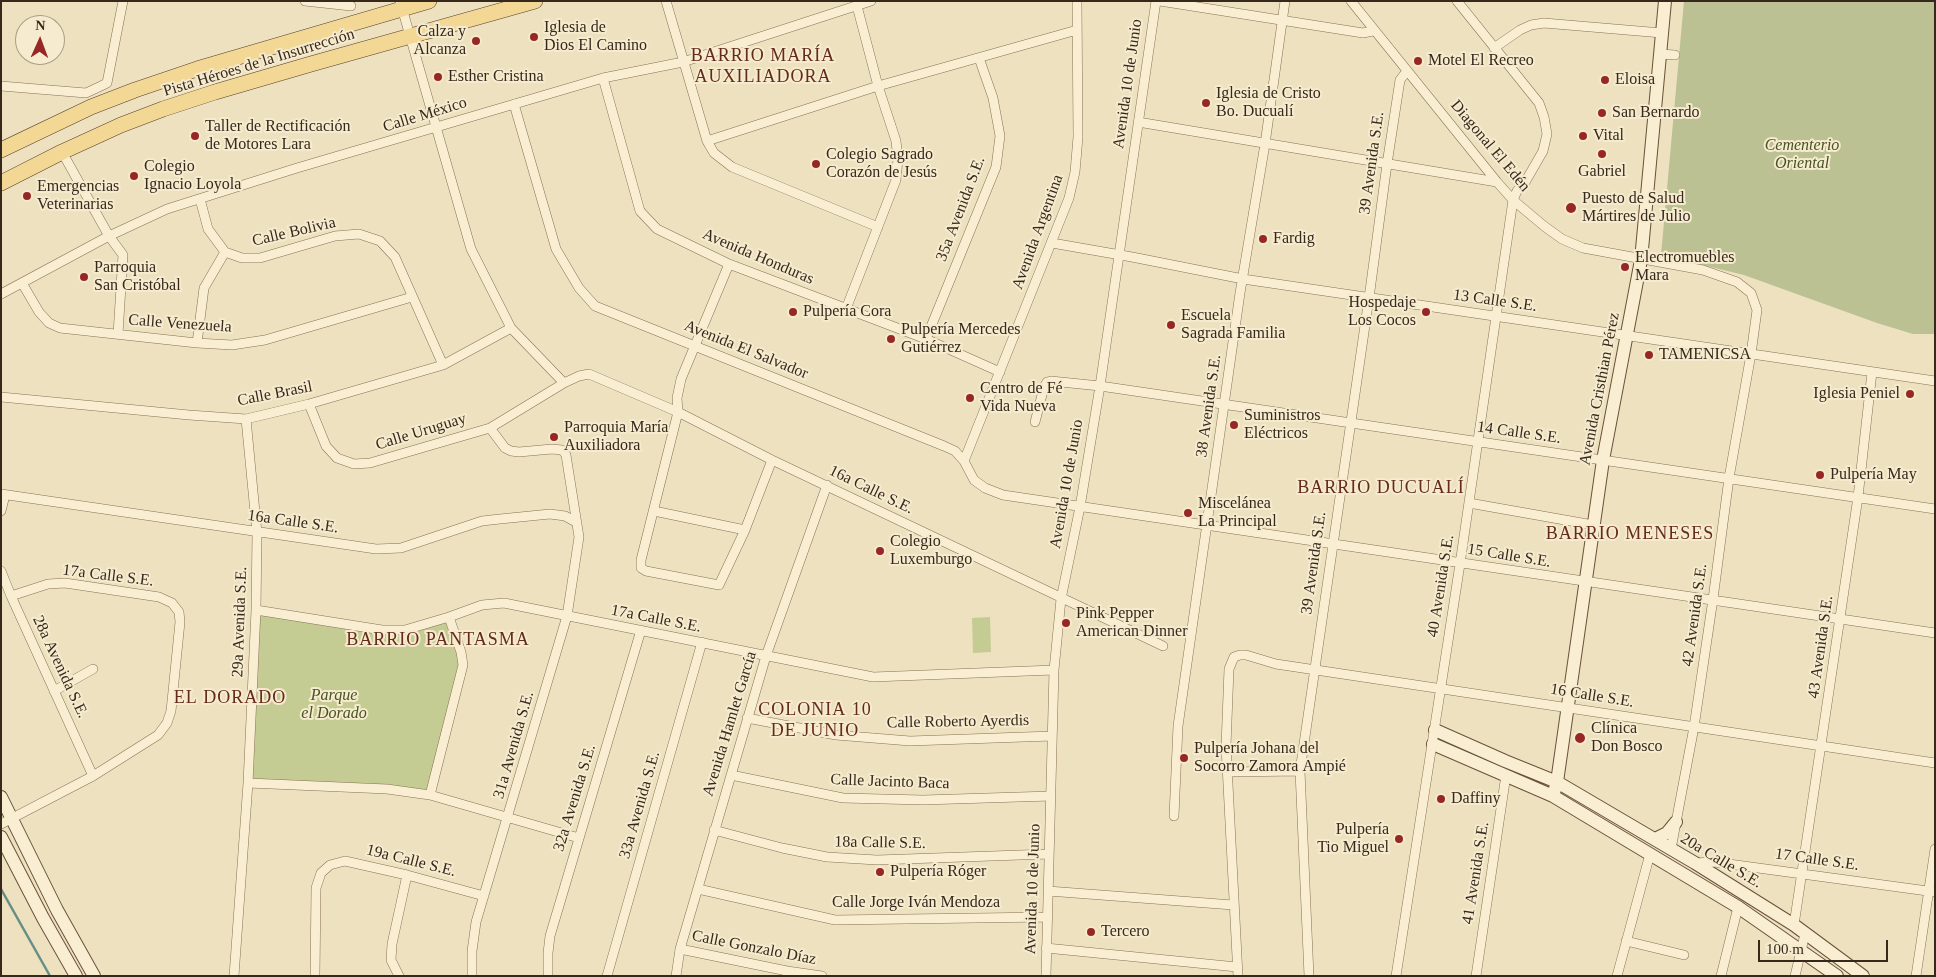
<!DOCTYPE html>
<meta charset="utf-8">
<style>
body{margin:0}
#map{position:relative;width:1936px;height:977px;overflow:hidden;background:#eee1bf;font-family:"Times New Roman",serif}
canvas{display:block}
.frame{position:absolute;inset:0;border:2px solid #36291c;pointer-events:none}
.north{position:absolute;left:15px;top:15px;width:50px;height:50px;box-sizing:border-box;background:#f6ebce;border:1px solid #a99d87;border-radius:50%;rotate:2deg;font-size:14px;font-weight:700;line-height:20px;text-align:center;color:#36291c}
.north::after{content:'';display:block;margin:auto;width:18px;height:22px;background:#972726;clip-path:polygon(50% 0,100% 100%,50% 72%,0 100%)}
.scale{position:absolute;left:1758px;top:940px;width:130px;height:22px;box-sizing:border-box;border:2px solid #36291c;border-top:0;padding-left:6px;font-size:15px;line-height:18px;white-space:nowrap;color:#36291c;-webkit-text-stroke:4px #f6ebce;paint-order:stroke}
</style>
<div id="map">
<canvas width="1936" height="977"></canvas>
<div class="frame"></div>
<div class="north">N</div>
<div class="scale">100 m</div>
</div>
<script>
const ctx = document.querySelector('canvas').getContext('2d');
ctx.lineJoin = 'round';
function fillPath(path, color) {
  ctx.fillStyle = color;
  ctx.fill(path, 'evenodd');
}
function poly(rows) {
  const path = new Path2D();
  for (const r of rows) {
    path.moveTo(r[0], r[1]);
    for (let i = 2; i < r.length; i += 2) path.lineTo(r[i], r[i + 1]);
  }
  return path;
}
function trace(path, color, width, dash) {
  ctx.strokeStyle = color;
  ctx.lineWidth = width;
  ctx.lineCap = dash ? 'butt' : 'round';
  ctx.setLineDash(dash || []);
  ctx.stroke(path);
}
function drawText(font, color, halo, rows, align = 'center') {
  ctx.font = font + ' "Times New Roman",serif';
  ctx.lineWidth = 4;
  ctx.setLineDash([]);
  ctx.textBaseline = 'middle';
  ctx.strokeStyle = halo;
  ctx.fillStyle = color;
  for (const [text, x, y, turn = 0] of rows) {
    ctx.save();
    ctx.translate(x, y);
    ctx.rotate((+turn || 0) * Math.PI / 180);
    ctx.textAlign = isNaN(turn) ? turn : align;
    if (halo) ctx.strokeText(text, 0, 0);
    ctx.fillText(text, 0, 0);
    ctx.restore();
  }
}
const green = poly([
 [256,610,405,630,449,617,461,652,430,795,248,783],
 [990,617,991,652,973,653,972,618]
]);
const cemetery = poly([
 [1684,1,1935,1,1935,334,1913,334,1877,323,1744,275,1661,255]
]);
const stream = poly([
 [1,889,50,976]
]);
const street = poly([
 [305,1,351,6],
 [400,1,471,249,511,328,564,383],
 [666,1,707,141,714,153,732,167,878,227],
 [1160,1,1363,33,1373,31],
 [1351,1,1497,182,1513,200,1544,226,1562,239,1583,248,1703,270,1737,282,1751,293,1757,310,1751,354,1729,478,1713,599,1694,727,1671,849],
 [1494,48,1520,30,1531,25,1544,23,1662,33],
 [1660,54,1675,55],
 [603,78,640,211,657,229,729,264,926,339,1000,372],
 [1,86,86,93,101,86,107,83,123,1],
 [514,104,556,249,579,288,595,306,944,446,955,451,964,461,974,480,985,488,1003,495,1935,633],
 [1138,122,1497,182],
 [707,141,878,86,1077,30],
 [62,152,109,236,123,255,118,334],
 [200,199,208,229,225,252,242,258,260,258,335,236,359,234,380,241,395,257,443,365],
 [1052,243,1132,257,1243,279,1935,381],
 [729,264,681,379,677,398,678,412,641,560,641,568,646,571,719,585,745,530,772,460],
 [22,283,39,312,49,323,60,328,197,343,232,345,265,340,412,297],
 [1,294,109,236,167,209,297,168,603,78,683,62,871,1],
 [846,309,896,180,898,159,896,141,878,86,857,6],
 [926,339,996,167,1000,136,993,98,979,58],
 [197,343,204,288,225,252],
 [1,397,189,415,246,419,309,404,443,365,511,328],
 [309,404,326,446,337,458,354,464,370,463,490,428,564,383,579,376,589,374,678,412,772,460,1163,646],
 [1035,422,1044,387,1047,382,1051,381,1100,386,1935,509],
 [964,461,1069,198,1075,172,1078,137,1077,1],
 [1,494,376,549,401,548,482,521,500,519,550,514,565,516,576,522],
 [1469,503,1593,525],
 [1,511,5,495],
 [654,511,745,530],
 [1,571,11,596,93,776],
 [256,610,382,630,405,630,449,617,482,605,504,603,873,677,1054,670],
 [54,691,93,669],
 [747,718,836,735,910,741,1052,736],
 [1227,772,1300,771],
 [731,775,843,798,923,800,1051,796],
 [248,783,387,789,430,795,579,838],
 [430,795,463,665,461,652,449,617],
 [1174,816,1178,726,1240,293,1265,144,1285,1],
 [1,824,93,776,158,735,167,723,171,711,180,622,179,612,172,603,159,597,65,583,48,584,11,596],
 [714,830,782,848,827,857,877,860,1049,854],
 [1695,863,1714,862,1935,892],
 [698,889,835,920,1047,917],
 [1048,891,1233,905],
 [1794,925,1858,497,1872,372],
 [1626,941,1684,955],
 [1046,948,1237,967],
 [680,949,787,971,822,976],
 [234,976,248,783,256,610,257,533,246,419],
 [315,976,316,888,321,873,330,865,345,861,407,875,484,896],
 [399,976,391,960,392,944,407,875],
 [472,976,472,951,476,922,567,616,579,537,566,455,562,450,552,449,519,452,511,451,505,448,490,428],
 [548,976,548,953,550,936,641,630],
 [607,976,702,642],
 [676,976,680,949,766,656,827,485],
 [1046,976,1054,670,1061,599,1080,507,1100,386,1156,1],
 [1238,976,1226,746,1229,669,1234,657,1240,655,1246,655,1276,664,1935,763],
 [1309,976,1300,771,1369,298,1387,164,1400,80,1407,71],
 [1396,976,1460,564,1513,200,1517,191,1524,184,1543,151,1547,134,1544,117,1539,103,1457,1],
 [1476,976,1506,775],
 [1617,976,1650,854],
 [1721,976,1738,907],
 [1795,976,1805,934],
 [1916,976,1935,849]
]);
const secondary = poly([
 [1435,730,1505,761,1557,782,1695,863,1794,925,1863,976],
 [1433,744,1553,796,1738,907,1837,976],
 [1553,796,1557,782,1603,460,1641,260,1665,1],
 [1,797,57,910,94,976],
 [1,837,43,918,76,976],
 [1655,839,1667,833,1676,822]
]);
const primary = poly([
 [1,150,91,107,135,90,197,69,429,1],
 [1,183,62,152,121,125,163,109,215,92,311,64,535,1]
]);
const markers = [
 [534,37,5,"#972726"],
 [476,41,5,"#972726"],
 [1418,61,5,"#972726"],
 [438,77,5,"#972726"],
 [1605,80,5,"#972726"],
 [1206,103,5,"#972726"],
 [1602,113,5,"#972726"],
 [195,136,5,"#972726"],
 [1583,136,5,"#972726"],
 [1602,154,5,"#972726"],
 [816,164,5,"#972726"],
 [134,176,5,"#972726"],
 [27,196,5,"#972726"],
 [1571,208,6,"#972726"],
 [1263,239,5,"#972726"],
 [1625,267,5,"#972726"],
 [84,277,5,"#972726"],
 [793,312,5,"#972726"],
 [1426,312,5,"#972726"],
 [1171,325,5,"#972726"],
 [891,339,5,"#972726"],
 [1649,355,5,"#972726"],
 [1910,394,5,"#972726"],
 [970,398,5,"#972726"],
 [1234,425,5,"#972726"],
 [554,437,5,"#972726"],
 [1820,475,5,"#972726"],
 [1188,513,5,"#972726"],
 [880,551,5,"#972726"],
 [1066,623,5,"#972726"],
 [1580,738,6,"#972726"],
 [1184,758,5,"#972726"],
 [1441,799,5,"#972726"],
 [1399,839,5,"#972726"],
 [880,872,5,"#972726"],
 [1091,932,5,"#972726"]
];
const poiNames = [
 ["Iglesia de",544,28],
 ["Dios El Camino",544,46],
 ["Calza y",466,32,"right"],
 ["Alcanza",466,50,"right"],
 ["Motel El Recreo",1428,61],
 ["Esther Cristina",448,77],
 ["Eloisa",1615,80],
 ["Iglesia de Cristo",1216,94],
 ["Bo. Ducualí",1216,112],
 ["San Bernardo",1612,113],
 ["Taller de Rectificación",205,127],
 ["de Motores Lara",205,145],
 ["Vital",1593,136],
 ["Colegio Sagrado",826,155],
 ["Corazón de Jesús",826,173],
 ["Colegio",144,167],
 ["Ignacio Loyola",144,185],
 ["Gabriel",1602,172,"center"],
 ["Emergencias",37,187],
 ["Veterinarias",37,205],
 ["Puesto de Salud",1582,199],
 ["Mártires de Julio",1582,217],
 ["Fardig",1273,239],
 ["Electromuebles",1635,258],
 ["Mara",1635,276],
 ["Parroquia",94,268],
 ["San Cristóbal",94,286],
 ["Hospedaje",1416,303,"right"],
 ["Los Cocos",1416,321,"right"],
 ["Pulpería Cora",803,312],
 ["Escuela",1181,316],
 ["Sagrada Familia",1181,334],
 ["Pulpería Mercedes",901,330],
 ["Gutiérrez",901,348],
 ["TAMENICSA",1659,355],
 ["Centro de Fé",980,389],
 ["Vida Nueva",980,407],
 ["Iglesia Peniel",1900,394,"right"],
 ["Suministros",1244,416],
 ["Eléctricos",1244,434],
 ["Parroquia María",564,428],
 ["Auxiliadora",564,446],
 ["Pulpería May",1830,475],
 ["Miscelánea",1198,504],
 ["La Principal",1198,522],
 ["Colegio",890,542],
 ["Luxemburgo",890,560],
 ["Pink Pepper",1076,614],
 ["American Dinner",1076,632],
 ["Clínica",1591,729],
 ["Don Bosco",1591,747],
 ["Pulpería Johana del",1194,749],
 ["Socorro Zamora Ampié",1194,767],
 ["Daffiny",1451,799],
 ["Pulpería",1389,830,"right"],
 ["Tio Miguel",1389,848,"right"],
 ["Pulpería Róger",890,872],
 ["Tercero",1101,932]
];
const streetNames = [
 ["Pista Héroes de la Insurrección",259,63,-17],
 ["Avenida 10 de Junio",1128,84,-82],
 ["Calle México",425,115,-17],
 ["Diagonal El Edén",1490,146,50],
 ["39 Avenida S.E.",1372,163,-82],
 ["35a Avenida S.E.",961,209,-69],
 ["Calle Bolivia",294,232,-13],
 ["Avenida Argentina",1038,232,-70],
 ["Avenida Honduras",758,257,23],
 ["13 Calle S.E.",1495,301,8],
 ["Calle Venezuela",180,324,4],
 ["Avenida El Salvador",746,350,22],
 ["Avenida Cristhian Pérez",1600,389,-79],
 ["Calle Brasil",275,394,-11],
 ["38 Avenida S.E.",1209,406,-82],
 ["Calle Uruguay",421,432,-17],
 ["14 Calle S.E.",1519,433,8],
 ["Avenida 10 de Junio",1067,484,-80],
 ["16a Calle S.E.",871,490,26],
 ["16a Calle S.E.",293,522,8],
 ["15 Calle S.E.",1509,556,9],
 ["39 Avenida S.E.",1314,563,-82],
 ["17a Calle S.E.",108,576,7],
 ["40 Avenida S.E.",1441,586,-81],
 ["42 Avenida S.E.",1695,615,-82],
 ["17a Calle S.E.",656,619,11],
 ["29a Avenida S.E.",240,622,-88],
 ["43 Avenida S.E.",1821,647,-82],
 ["28a Avenida S.E.",60,667,65],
 ["16 Calle S.E.",1592,696,9],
 ["Calle Roberto Ayerdis",958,722,-1],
 ["Avenida Hamlet García",730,724,-73],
 ["31a Avenida S.E.",514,745,-74],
 ["Calle Jacinto Baca",890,782,2],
 ["32a Avenida S.E.",575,798,-73],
 ["33a Avenida S.E.",640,805,-74],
 ["18a Calle S.E.",880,843,1],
 ["17 Calle S.E.",1817,860,8],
 ["19a Calle S.E.",411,861,14],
 ["20a Calle S.E.",1721,861,31],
 ["41 Avenida S.E.",1476,873,-81],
 ["Avenida 10 de Junio",1033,889,-88],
 ["Calle Jorge Iván Mendoza",916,903],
 ["Calle Gonzalo Díaz",754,948,11]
];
const parkNames = [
 ["Cementerio",1802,146],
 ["Oriental",1802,164],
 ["Parque",334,696],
 ["el Dorado",334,714]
];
const neighbourhoodNames = [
 ["BARRIO MARÍA",763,56],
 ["AUXILIADORA",763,77],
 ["BARRIO DUCUALÍ",1381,488],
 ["BARRIO MENESES",1630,534],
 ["BARRIO PANTASMA",438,640],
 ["EL DORADO",230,698],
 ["COLONIA 10",815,710],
 ["DE JUNIO",815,731]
];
fillPath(green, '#c5cc93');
fillPath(cemetery, '#bbc192');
trace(stream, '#698e85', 2.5);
trace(street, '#877157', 10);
trace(secondary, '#69523a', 14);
trace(primary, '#553f2c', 16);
trace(street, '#f9eed2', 9);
trace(secondary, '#f9eed2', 12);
trace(primary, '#f3d795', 15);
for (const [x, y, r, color] of markers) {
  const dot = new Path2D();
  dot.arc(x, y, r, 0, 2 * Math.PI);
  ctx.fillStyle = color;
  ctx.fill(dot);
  trace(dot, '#f6ebce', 2);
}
drawText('16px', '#36291c', '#f6ebce', poiNames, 'left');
drawText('16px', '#36291c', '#f6ebce', streetNames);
drawText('italic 16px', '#465322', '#f6ebce', parkNames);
ctx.letterSpacing = '1px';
drawText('18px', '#642b1a', '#f6ebce', neighbourhoodNames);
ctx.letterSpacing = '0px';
</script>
